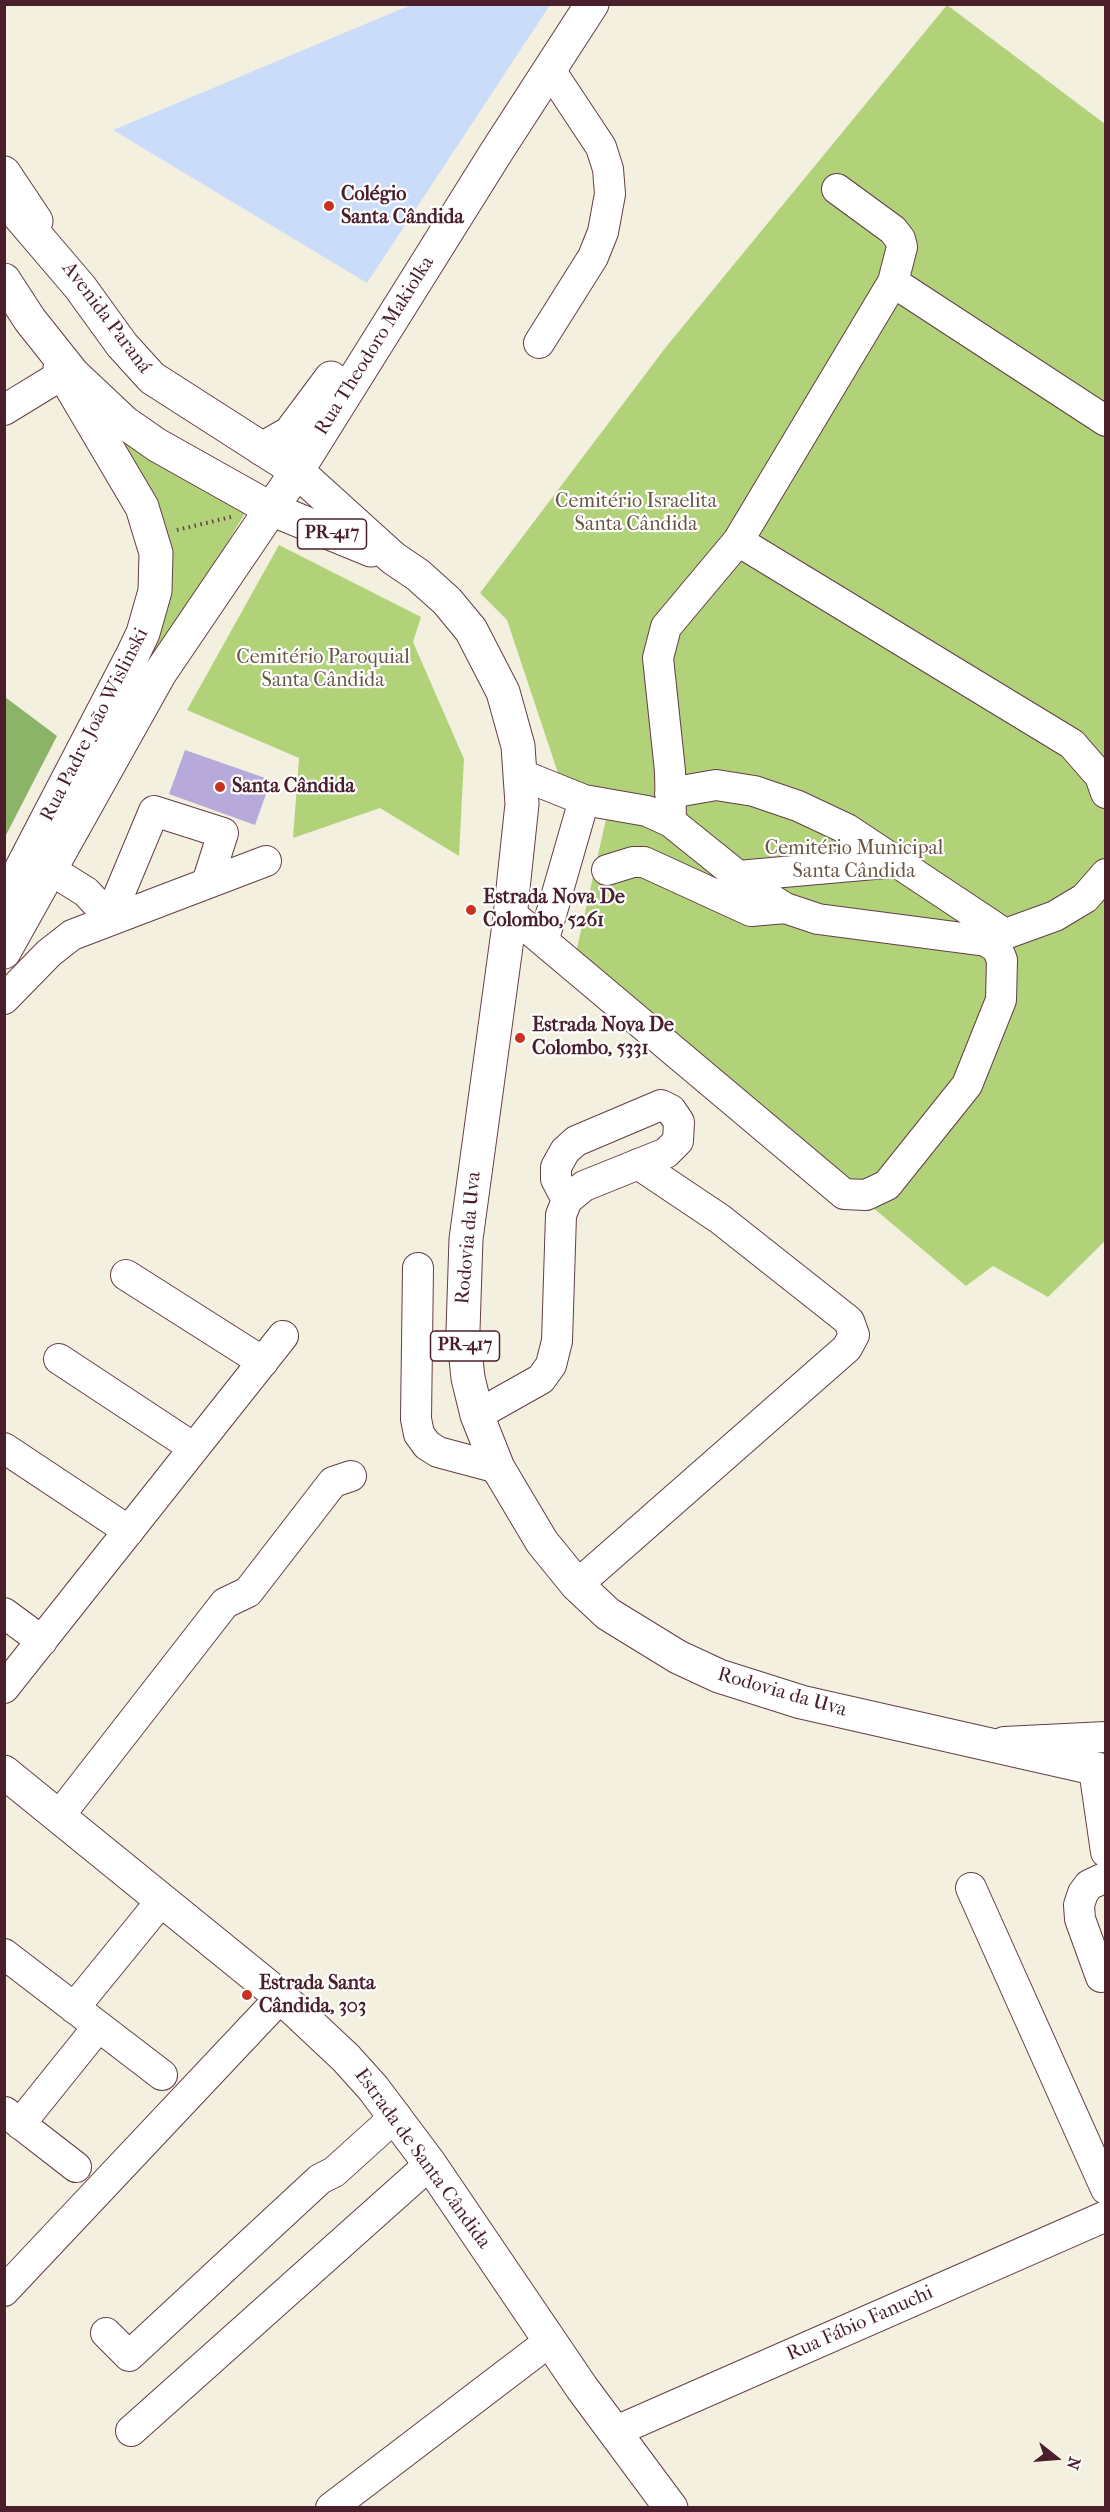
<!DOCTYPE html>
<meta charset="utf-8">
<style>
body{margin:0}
#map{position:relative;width:1110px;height:2512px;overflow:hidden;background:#f3f0df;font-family:"IM FELL French Canon",serif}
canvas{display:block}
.frame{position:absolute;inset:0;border:6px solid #4a1f2b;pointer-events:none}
.north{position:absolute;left:1026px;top:2428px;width:60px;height:60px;-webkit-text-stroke:4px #fff;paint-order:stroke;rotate:107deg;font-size:16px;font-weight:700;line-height:24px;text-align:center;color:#4a1f2b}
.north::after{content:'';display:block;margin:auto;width:21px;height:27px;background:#4a1f2b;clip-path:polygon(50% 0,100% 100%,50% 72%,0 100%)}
</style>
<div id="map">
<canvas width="1110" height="2512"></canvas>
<div class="frame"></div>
<div class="north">N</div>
</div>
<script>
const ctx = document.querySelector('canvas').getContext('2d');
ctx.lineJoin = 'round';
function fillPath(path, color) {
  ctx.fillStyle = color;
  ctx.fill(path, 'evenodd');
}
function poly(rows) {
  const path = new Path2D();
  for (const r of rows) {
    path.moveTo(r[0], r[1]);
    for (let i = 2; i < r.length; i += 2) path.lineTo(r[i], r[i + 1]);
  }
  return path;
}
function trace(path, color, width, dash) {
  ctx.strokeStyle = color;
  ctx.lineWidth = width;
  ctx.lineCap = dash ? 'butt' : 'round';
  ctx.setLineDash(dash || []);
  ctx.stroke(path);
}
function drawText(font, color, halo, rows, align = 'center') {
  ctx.font = font + ' "IM FELL French Canon",serif';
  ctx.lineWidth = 4.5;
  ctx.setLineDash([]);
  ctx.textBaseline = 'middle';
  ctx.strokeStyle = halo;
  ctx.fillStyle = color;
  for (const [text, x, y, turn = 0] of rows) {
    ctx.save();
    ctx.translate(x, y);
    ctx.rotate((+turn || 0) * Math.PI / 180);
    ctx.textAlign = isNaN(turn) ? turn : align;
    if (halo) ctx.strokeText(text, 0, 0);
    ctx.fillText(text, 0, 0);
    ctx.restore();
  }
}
const built = poly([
 [413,4,550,5,367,283,113,130]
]);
const green = poly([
 [947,5,1105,124,1106,1240,1048,1297,993,1266,966,1286,575,957,609,806,560,779,507,620,480,593,666,347],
 [105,427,245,513,164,650,82,779,163,600],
 [279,545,421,617,413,642,464,759,459,856,380,808,293,838,299,758,187,710]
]);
const forest = poly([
 [5,697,57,736,5,837]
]);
const building = poly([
 [185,750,271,780,255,825,169,794]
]);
const path = poly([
 [177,530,231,517]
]);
const minor = poly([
 [893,282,1106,421],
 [539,343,593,257,603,232,610,194,608,169,601,147,550,70],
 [4,410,63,374],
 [738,541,1072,744,1100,776,1106,793],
 [670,793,716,785,754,791,798,806,847,829,1005,934],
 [671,822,670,771,658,658,666,627,738,541,893,282,902,247,900,239,893,230,837,189],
 [51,870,86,892,102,909,108,921],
 [607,870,633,862,644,862,751,911,785,908],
 [738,876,897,862],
 [510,913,844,1194,866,1195,887,1185,967,1085,1001,1000,1002,960,997,948,986,941,818,919,785,908,753,888,671,822,647,811,584,800,522,775],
 [108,921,154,811,223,833,207,883],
 [544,939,584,800],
 [986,941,1055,916,1085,898,1106,874],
 [4,999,49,953,72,935,266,861],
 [418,1268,416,1419,419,1434,427,1445,438,1452,498,1468],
 [126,1275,263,1362],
 [59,1359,194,1448],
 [477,1415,541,1379,551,1365,557,1341,561,1215,567,1200,584,1186,666,1153,678,1141,679,1122,671,1110,661,1105,576,1141,565,1151,556,1167,556,1179,567,1200],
 [4,1448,129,1531],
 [577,1585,847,1348,854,1335,849,1321,720,1219,638,1164],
 [4,1613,42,1641],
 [4,1688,283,1336],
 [1004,1742,1106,1737],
 [1094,1769,1106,1852],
 [59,1816,225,1603,248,1592,333,1482,351,1476],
 [971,1888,1106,2189],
 [4,1954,162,2075],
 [1101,1977,1080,1919,1079,1905,1083,1893,1089,1885,1106,1877],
 [74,2008,162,1900],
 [5,2112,76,2167],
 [20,2124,98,2027],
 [4,2291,281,1997],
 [106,2333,129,2356,320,2179,334,2172,396,2116],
 [131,2431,430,2164],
 [614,2432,1106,2216],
 [331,2508,550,2341]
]);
const major = poly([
 [4,173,36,221],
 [262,449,290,433,331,378],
 [4,902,133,654,143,633,155,591,156,553,142,507,60,368],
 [4,952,160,673,297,471,497,151,592,4],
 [4,1772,281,1997,346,2058,373,2088,430,2164,582,2388,671,2508]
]);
const highway = poly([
 [4,198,80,287,122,345,152,378,297,471,393,558,418,575,447,601,471,630,503,692,518,746,522,804,510,917,466,1239,463,1330,468,1378,477,1415,498,1468,542,1542,577,1585,608,1614,678,1657,719,1676,801,1702,1106,1771],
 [4,280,30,320,73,374,124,422,157,445,271,509,371,550]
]);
const markers = [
 [329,206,6,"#c8321e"],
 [220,787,6,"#c8321e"],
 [471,910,6,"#c8321e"],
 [520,1038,6,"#c8321e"],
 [247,1995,6,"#c8321e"]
];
const shields = [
 [332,534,69],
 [465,1346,69]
];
const shieldNames = [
 ["PR-417",332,534],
 ["PR-417",465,1346]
];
const poiNames = [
 ["Colégio",341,195],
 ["Santa Cândida",341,218],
 ["Santa Cândida",232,787],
 ["Estrada Nova De",483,898],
 ["Colombo, 5261",483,921],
 ["Estrada Nova De",532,1026],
 ["Colombo, 5331",532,1049],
 ["Estrada Santa",259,1984],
 ["Cândida, 303",259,2007]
];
const streetNames = [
 ["Avenida Paraná",106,318,53],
 ["Rua Theodoro Makiolka",375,346,-58],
 ["Rua Padre João Wislinski",95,725,-63],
 ["Rodovia da Uva",469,1238,-85],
 ["Rodovia da Uva",782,1693,16],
 ["Estrada de Santa Cândida",422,2159,54],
 ["Rua Fábio Fanuchi",860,2324,-24]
];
const parkNames = [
 ["Cemitério Israelita",636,502],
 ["Santa Cândida",636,525],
 ["Cemitério Paroquial",323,658],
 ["Santa Cândida",323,681],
 ["Cemitério Municipal",854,849],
 ["Santa Cândida",854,872]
];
fillPath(built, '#cadcf9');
fillPath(green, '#b1d279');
fillPath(forest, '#8cb469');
fillPath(building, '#b7aadb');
trace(minor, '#633e46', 32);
trace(major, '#633e46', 35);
trace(highway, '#633e46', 35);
trace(path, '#633e46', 4, [1.5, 4.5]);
trace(minor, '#fff', 30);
trace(major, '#fff', 33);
trace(highway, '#fff', 33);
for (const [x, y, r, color] of markers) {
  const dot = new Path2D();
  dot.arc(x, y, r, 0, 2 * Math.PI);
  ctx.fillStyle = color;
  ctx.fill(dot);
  trace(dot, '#fff', 2);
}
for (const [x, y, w] of shields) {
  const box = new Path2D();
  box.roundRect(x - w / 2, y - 15, w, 30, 4.5);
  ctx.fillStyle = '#fff';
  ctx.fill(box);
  trace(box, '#4a1f2b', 1.5);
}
drawText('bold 18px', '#4a1f2b', null, shieldNames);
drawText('bold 20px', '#4a1f2b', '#fff', poiNames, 'left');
drawText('20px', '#4a1f2b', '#fff', streetNames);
drawText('20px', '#695542', '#fff', parkNames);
</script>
